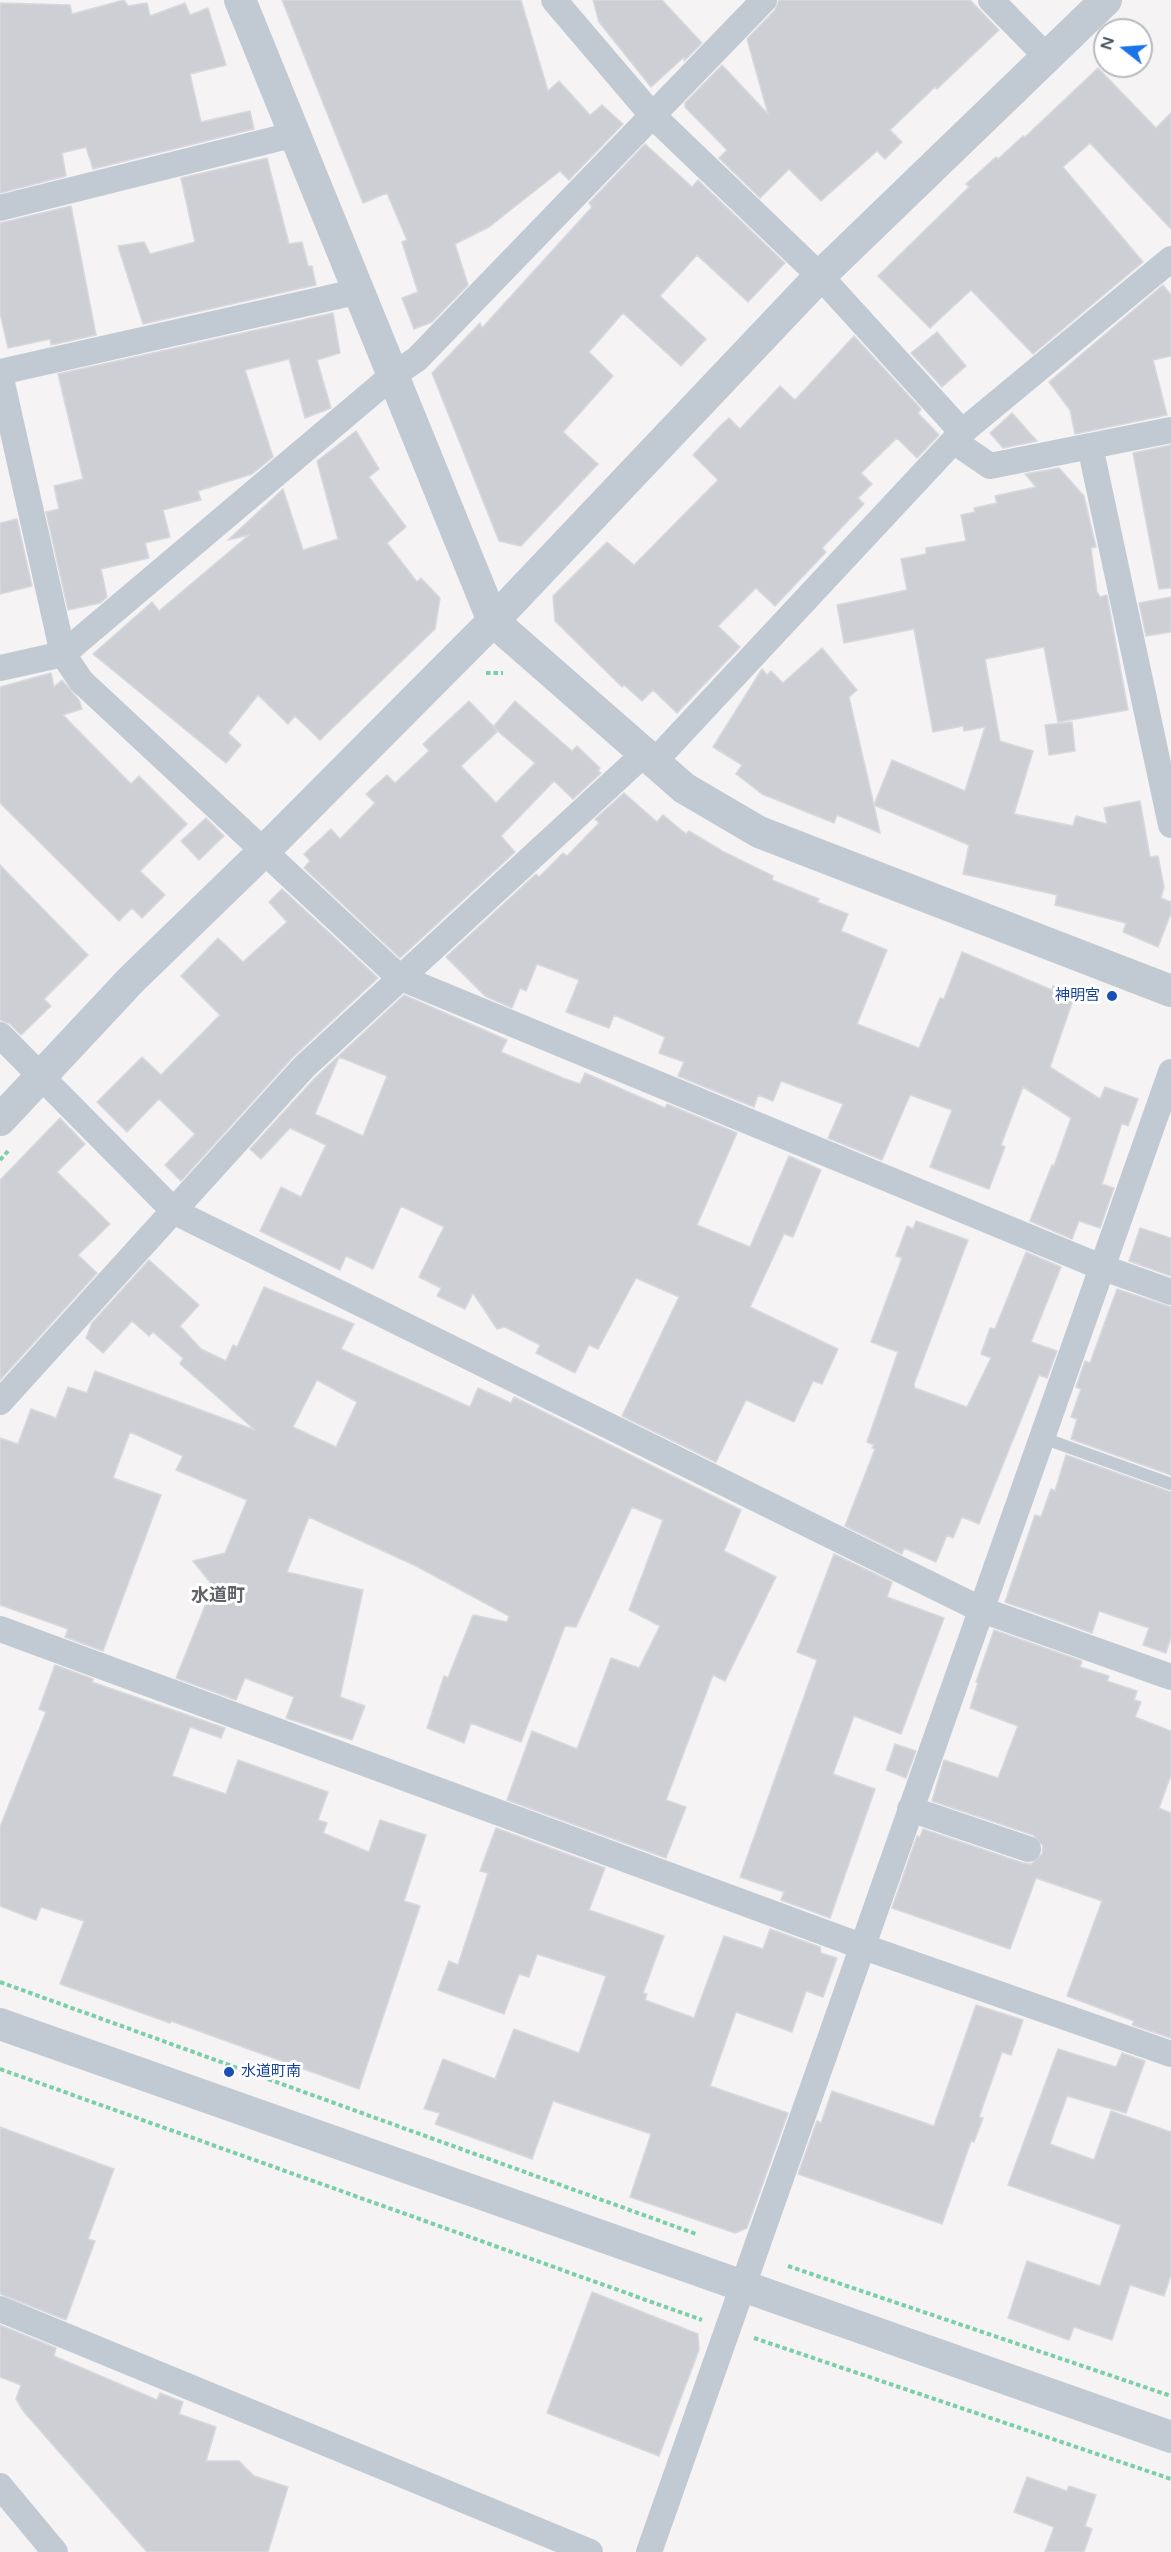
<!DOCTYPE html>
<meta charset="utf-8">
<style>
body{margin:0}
#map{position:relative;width:1171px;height:2552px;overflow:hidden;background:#f5f3f3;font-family:"Varela Round",sans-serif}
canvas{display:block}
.north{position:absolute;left:1093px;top:18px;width:60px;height:60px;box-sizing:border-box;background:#fff;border:2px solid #b7bbc0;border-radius:50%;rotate:287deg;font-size:16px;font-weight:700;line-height:24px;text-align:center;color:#4a5661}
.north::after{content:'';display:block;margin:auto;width:21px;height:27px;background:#1a73e8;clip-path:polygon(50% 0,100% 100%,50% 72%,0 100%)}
</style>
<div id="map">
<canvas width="1171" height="2552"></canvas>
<div class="north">N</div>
</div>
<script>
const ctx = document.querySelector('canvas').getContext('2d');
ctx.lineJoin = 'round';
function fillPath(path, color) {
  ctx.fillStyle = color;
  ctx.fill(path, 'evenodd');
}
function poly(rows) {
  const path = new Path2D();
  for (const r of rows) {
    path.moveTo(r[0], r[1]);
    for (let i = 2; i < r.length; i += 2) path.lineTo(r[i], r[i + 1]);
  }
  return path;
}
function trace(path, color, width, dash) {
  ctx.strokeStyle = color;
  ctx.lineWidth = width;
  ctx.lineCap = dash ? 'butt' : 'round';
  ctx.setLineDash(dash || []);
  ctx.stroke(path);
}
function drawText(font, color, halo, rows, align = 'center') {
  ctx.font = font + ' "Varela Round","Noto Sans JP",sans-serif';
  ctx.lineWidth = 6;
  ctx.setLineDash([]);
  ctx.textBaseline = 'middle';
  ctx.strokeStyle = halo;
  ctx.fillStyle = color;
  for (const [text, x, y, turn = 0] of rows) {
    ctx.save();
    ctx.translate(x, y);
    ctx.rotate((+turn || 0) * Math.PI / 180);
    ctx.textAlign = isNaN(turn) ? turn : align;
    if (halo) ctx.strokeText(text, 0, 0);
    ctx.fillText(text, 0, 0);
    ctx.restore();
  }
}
const building = poly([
 [124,0,128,6,147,3,150,16,185,3,190,15,208,8,226,65,190,74,201,122,250,111,254,129,93,169,86,147,62,153,66,176,0,193,0,3,70,5,72,14,124,0],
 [282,0,521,0,548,91,559,81,590,115,602,105,623,124,569,180,560,171,489,227,455,244,468,285,432,322,414,329,402,298,418,292,402,242,407,240,387,193,363,203,282,0],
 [593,0,662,0,702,43,684,61,684,57,651,87,599,22,593,0],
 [779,0,970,0,999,30,937,89,935,87,890,130,902,142,885,159,877,151,821,201,789,169,760,198,719,158,727,150,685,107,685,103,722,65,768,114,747,39,775,10,779,0],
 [1098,68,1156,128,1171,113,1171,229,1090,143,1063,167,1143,262,1033,354,971,290,930,328,878,276,969,187,966,184,996,157,998,159,1023,136,1025,137,1098,68],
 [645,144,692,187,698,180,785,263,748,302,697,255,660,296,706,339,681,366,623,313,589,352,613,376,563,432,598,464,521,546,499,541,432,373,480,323,482,328,592,207,589,203,645,144],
 [267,158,289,244,302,242,308,266,312,266,316,285,143,324,118,246,144,242,150,254,195,242,181,178,267,158],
 [71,206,96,335,51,345,50,339,8,348,0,313,0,223,71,206],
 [1163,285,1171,295,1171,356,1153,360,1167,415,1075,434,1070,410,1049,382,1163,285],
 [333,313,340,353,317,360,331,408,305,418,289,359,245,370,273,457,252,474,198,491,201,500,163,510,170,537,145,543,149,558,101,569,107,597,100,603,68,610,46,512,59,509,54,486,83,479,58,374,333,313],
 [937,332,966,366,942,387,911,353,937,332],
 [854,336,921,409,918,413,939,435,917,458,897,438,861,473,872,484,858,498,864,504,822,548,826,552,775,606,756,588,718,626,740,647,677,713,653,690,642,701,624,685,622,687,555,621,553,596,607,542,634,565,718,480,693,455,720,426,729,418,740,429,780,386,795,400,854,336],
 [1012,413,1037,441,1003,448,990,433,1012,413],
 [356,431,379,469,369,477,406,527,387,543,417,582,421,578,440,598,435,629,320,740,295,716,288,724,258,695,228,733,241,745,226,763,93,654,152,602,159,611,249,535,228,540,283,489,303,550,338,539,317,461,356,431],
 [1171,445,1171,588,1159,589,1133,453,1171,445],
 [1059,468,1084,496,1096,547,1091,548,1097,592,1100,597,1107,595,1128,710,1058,722,1044,647,985,659,1000,741,1033,751,1014,814,1073,826,1076,816,1107,824,1104,808,1140,801,1150,857,1158,856,1164,887,1161,898,1171,902,1171,913,1158,947,1123,932,1126,923,1055,905,1057,895,963,874,969,845,874,805,880,833,837,815,834,823,762,794,736,774,742,765,713,747,762,669,767,675,771,671,783,683,822,648,857,690,849,697,874,805,892,760,965,791,985,727,964,731,963,726,933,732,914,629,844,643,837,605,907,590,901,559,926,554,926,548,966,541,961,515,975,512,974,508,997,503,995,496,1036,487,1025,474,1059,468],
 [17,519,32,586,0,594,0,523,17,519],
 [1171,597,1171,632,1146,636,1139,603,1171,597],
 [51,673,54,687,62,680,79,700,82,709,63,715,131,784,139,776,187,824,140,871,165,895,142,918,132,908,119,921,0,803,0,687,51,673],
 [469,701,498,731,461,766,496,803,535,763,493,727,515,701,572,751,577,746,600,768,598,771,601,773,573,799,554,781,501,836,515,852,400,958,304,868,310,861,304,854,331,829,340,839,375,803,366,794,387,775,395,783,429,751,423,744,469,701],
 [1072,722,1075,751,1049,755,1045,725,1072,722],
 [624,793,657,822,663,815,686,834,689,831,724,852,773,876,772,880,819,899,817,902,848,914,841,931,887,950,857,1024,919,1048,940,998,944,999,962,952,1052,990,1053,986,1075,994,1050,1067,1100,1099,1105,1087,1138,1099,1128,1126,1122,1123,1102,1184,1114,1188,1100,1228,1079,1221,1072,1239,1030,1221,1052,1165,1054,1166,1071,1118,1023,1087,1001,1145,1005,1147,989,1189,930,1167,952,1110,910,1095,882,1160,828,1138,843,1104,781,1081,773,1101,758,1095,754,1107,678,1076,684,1062,659,1053,665,1037,614,1015,609,1028,566,1012,579,980,537,964,526,991,520,988,512,1008,485,996,446,957,536,874,539,877,563,853,567,856,599,823,595,819,624,793],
 [206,818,224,836,199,860,181,841,206,818],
 [0,865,88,955,44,999,51,1006,21,1035,10,1024,0,1020,0,865],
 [282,889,378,978,293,1057,181,1181,165,1165,195,1134,159,1099,127,1132,97,1102,142,1057,161,1075,220,1015,181,976,218,938,243,962,287,922,269,902,282,889],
 [404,995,507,1040,501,1052,563,1078,580,1084,585,1073,665,1108,667,1104,737,1133,697,1225,750,1247,789,1156,821,1170,793,1237,784,1234,750,1307,838,1349,822,1384,813,1381,794,1422,746,1400,716,1462,622,1416,679,1297,636,1278,598,1349,589,1345,575,1373,536,1353,540,1345,505,1327,497,1329,473,1293,465,1309,437,1296,441,1288,419,1277,444,1227,401,1206,373,1269,346,1256,340,1270,260,1231,281,1187,301,1197,326,1145,290,1128,261,1159,250,1149,315,1078,404,995],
 [339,1057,387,1076,363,1136,315,1114,339,1057],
 [60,1118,85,1144,57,1172,110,1224,78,1255,97,1273,0,1380,0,1180,60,1118],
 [916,1221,968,1240,914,1384,915,1388,967,1407,991,1358,981,1354,990,1328,995,1329,1026,1252,1061,1267,1031,1342,1057,1351,1047,1378,1039,1375,979,1524,962,1517,953,1538,947,1535,936,1562,904,1548,902,1554,845,1526,875,1449,872,1448,874,1445,867,1442,898,1352,871,1342,902,1258,896,1256,907,1226,913,1229,916,1221],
 [1140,1228,1171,1238,1171,1276,1129,1261,1140,1228],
 [149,1260,199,1305,180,1326,201,1349,226,1361,233,1345,237,1347,264,1287,354,1324,341,1349,470,1407,478,1388,511,1403,514,1397,741,1510,724,1551,776,1577,725,1681,713,1675,666,1800,686,1807,666,1858,507,1800,532,1731,577,1749,611,1658,639,1668,660,1626,629,1610,663,1520,632,1507,576,1627,565,1626,521,1742,471,1723,464,1743,427,1728,444,1676,448,1678,473,1615,507,1622,509,1616,416,1566,309,1517,287,1572,363,1590,340,1697,365,1706,352,1740,286,1718,294,1697,245,1678,236,1700,176,1678,213,1586,193,1561,225,1553,247,1500,176,1470,183,1456,130,1432,113,1478,161,1495,103,1651,65,1637,68,1629,0,1605,0,1438,18,1444,31,1409,56,1418,68,1387,87,1393,95,1371,255,1430,180,1364,183,1358,153,1332,149,1336,132,1321,103,1353,86,1338,92,1323,149,1260],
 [317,1380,357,1402,336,1447,293,1427,317,1380],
 [1117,1289,1171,1307,1171,1475,1071,1439,1077,1419,1071,1417,1081,1389,1076,1387,1085,1361,1090,1363,1117,1289],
 [1066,1455,1171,1492,1171,1637,1166,1653,1143,1645,1149,1628,1099,1611,1092,1633,1005,1602,1035,1515,1041,1517,1051,1489,1055,1491,1066,1455],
 [834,1554,892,1582,887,1597,944,1618,901,1734,854,1716,833,1774,875,1789,830,1918,781,1900,784,1892,740,1877,817,1660,797,1652,834,1554],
 [994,1630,1082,1661,1080,1667,1109,1676,1107,1681,1137,1691,1134,1700,1141,1702,1135,1717,1171,1731,1171,1775,1159,1808,1171,1813,1171,2038,1132,2025,1134,2021,1067,1996,1102,1901,1036,1878,1010,1949,892,1908,917,1836,920,1837,923,1829,1023,1863,1031,1864,1042,1854,1043,1846,1033,1835,932,1801,944,1760,998,1778,1018,1726,970,1708,978,1683,976,1682,994,1630],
 [55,1665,93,1679,92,1682,225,1728,221,1738,190,1727,172,1776,226,1794,238,1760,328,1792,318,1820,327,1823,323,1833,369,1852,380,1820,426,1835,404,1901,420,1906,359,2089,171,2021,170,2023,60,1984,84,1921,41,1907,36,1920,0,1906,0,1827,46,1712,39,1709,55,1665],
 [895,1744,916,1751,906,1778,886,1770,895,1744],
 [496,1828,605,1868,589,1910,664,1936,643,1993,647,1994,645,2000,694,2018,724,1936,763,1949,770,1929,820,1947,821,1953,837,1958,823,1997,806,1991,792,2032,736,2012,710,2086,788,2113,747,2228,735,2233,630,2197,651,2134,553,2101,532,2159,435,2124,440,2113,424,2109,443,2059,495,2079,514,2029,579,2053,606,1976,537,1954,529,1977,519,1974,504,2014,438,1990,449,1961,458,1965,488,1873,480,1871,496,1828],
 [976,2005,1023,2020,1011,2055,1002,2052,979,2117,983,2118,974,2142,971,2141,942,2224,798,2174,817,2121,821,2123,832,2091,934,2126,976,2005],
 [1058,2049,1116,2067,1122,2053,1145,2061,1126,2113,1067,2096,1050,2144,1094,2160,1111,2111,1171,2132,1171,2275,1164,2296,1130,2285,1112,2340,1074,2327,1069,2340,1008,2318,1027,2261,1100,2286,1121,2225,1008,2185,1058,2049],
 [0,2127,114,2169,88,2239,95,2241,66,2320,0,2294,0,2127],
 [592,2292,698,2334,699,2350,659,2456,547,2413,592,2292],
 [0,2325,56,2348,54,2356,157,2400,160,2393,183,2402,179,2414,216,2427,206,2461,239,2461,254,2476,288,2487,268,2552,147,2552,24,2412,16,2399,21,2385,0,2377,0,2325],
 [1027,2477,1067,2491,1069,2486,1096,2495,1085,2526,1092,2529,1084,2552,1045,2552,1054,2527,1014,2512,1027,2477]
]);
const path = poly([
 [486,673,503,673],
 [0,1160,10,1149],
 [0,1982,696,2234],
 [0,2069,702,2320],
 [788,2266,1171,2396],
 [754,2338,1171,2479]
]);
const service = poly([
 [1043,1438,1171,1484]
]);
const minor = poly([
 [554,0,652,115,820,276,962,432],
 [991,0,1047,57],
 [0,208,296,134],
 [0,372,360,291],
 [0,374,63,654,81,681,399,977,1101,1267,1171,1292],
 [955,442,990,466,1171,430],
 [1090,446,1171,825],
 [0,668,63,654,392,376,417,359,764,0],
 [653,763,962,432,1171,259],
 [0,1035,175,1212,982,1610,1171,1677],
 [0,1402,304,1067,644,754],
 [0,1629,861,1946,1171,2054],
 [910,1809,1028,1849],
 [0,2309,590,2552],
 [0,2486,55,2552],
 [649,2552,1171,1072]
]);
const tertiary = poly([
 [240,0,493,621,684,788,759,832,1171,991],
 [0,1120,131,980,264,851,493,621,820,276,1106,0],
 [0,2024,1171,2437]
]);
const markers = [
 [1112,996,6,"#1a4fb4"],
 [229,2072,6,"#1a4fb4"]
];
const transitNames = [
 ["神明宮",1100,996],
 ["水道町南",241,2072,"left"]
];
const quarterNames = [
 ["水道町",218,1596]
];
fillPath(building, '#cdcfd5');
trace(building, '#d7d9de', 1.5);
trace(path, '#7ad0a6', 4, [4.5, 3]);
trace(service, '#c1cad2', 12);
trace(minor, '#c1cad2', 26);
trace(tertiary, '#c1cad2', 32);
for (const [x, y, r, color] of markers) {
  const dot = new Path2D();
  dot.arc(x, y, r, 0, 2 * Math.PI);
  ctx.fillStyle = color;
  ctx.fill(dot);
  trace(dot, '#fff', 2);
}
drawText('15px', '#164399', '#fff', transitNames, 'right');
drawText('bold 18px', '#5f6368', '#fff', quarterNames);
</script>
